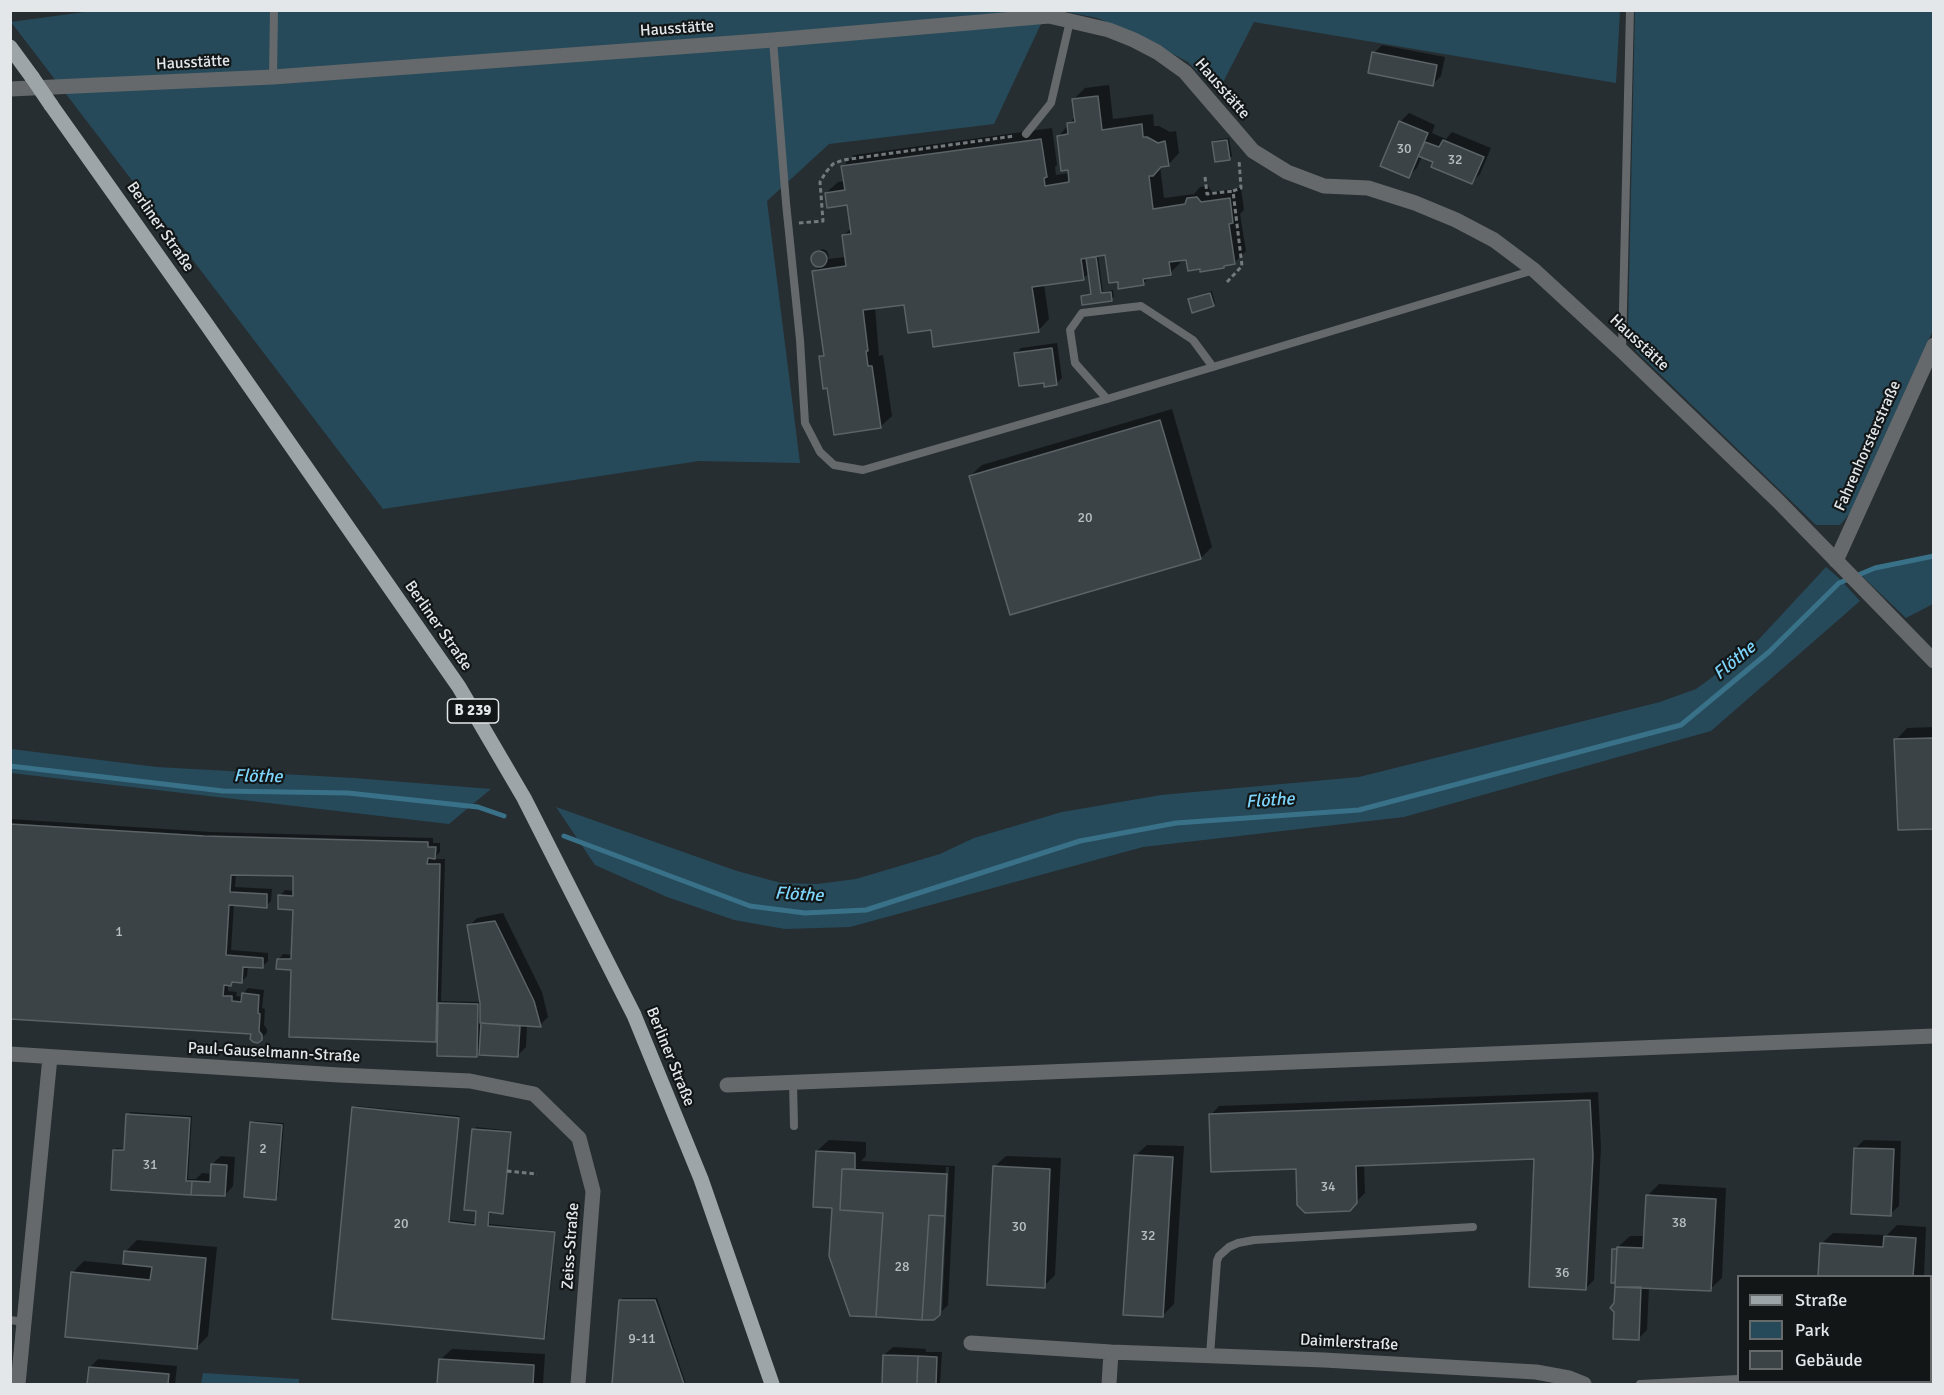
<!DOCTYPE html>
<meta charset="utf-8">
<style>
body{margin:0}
#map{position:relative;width:1944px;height:1395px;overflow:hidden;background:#262e32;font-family:Signika,sans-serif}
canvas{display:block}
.frame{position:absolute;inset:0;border:12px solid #e3e7ea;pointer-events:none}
.legend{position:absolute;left:1737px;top:1275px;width:195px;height:108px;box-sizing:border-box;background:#121617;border:2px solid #666a6b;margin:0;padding:8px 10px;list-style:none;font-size:18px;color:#e3e7ea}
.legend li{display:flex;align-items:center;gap:12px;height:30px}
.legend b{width:30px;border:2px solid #666a6b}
</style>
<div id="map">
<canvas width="1944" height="1395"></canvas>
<div class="frame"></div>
<ul class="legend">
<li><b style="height:8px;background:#9da5a9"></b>Straße</li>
<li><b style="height:16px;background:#274a5a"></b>Park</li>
<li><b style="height:16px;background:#3b4347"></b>Gebäude</li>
</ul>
</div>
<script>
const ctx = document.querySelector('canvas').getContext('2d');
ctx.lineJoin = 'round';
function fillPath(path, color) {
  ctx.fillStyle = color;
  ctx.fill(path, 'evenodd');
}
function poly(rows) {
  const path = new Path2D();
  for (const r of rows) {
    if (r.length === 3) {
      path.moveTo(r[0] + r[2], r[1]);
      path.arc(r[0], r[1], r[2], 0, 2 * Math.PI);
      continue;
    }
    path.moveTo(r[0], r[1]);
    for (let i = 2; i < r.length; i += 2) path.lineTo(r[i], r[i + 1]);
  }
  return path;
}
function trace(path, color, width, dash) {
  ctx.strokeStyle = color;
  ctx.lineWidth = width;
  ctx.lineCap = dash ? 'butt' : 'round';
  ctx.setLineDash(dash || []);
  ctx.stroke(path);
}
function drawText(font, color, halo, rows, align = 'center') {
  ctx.font = font + ' Signika,sans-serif';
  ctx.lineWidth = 4.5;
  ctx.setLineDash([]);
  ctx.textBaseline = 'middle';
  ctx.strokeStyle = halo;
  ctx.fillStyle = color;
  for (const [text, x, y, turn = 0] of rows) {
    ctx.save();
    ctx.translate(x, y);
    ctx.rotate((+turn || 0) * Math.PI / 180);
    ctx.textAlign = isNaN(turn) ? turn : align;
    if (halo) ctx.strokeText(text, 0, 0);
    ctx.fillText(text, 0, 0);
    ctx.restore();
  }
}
const green = poly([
 [99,10,1050,11,1040,26,994,124,829,144,767,201,800,463,699,461,383,509,11,22],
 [1062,11,1620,11,1616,83,1254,22,1218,92,1188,62,1158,46,1129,31,1097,18],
 [1635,11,1933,11,1933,330,1852,511,1840,525,1816,525,1636,351,1628,328],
 [1933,558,1933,604,1906,618,1862,576,1875,570],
 [1826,567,1840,579,1860,601,1711,731,1404,817,1143,847,850,927,785,929,734,920,667,897,595,865,556,807,737,871,781,883,817,884,856,879,940,854,974,838,1062,812,1161,795,1359,777,1660,702,1696,689,1748,651],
 [11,749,157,767,354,778,491,789,449,824,11,773],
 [203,1373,299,1379,299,1384,201,1384]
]);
const shadow = poly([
 [1382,45,1445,57,1441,76,1432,85,1374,53],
 [1109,85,1113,119,1153,114,1154,126,1159,126,1170,132,1176,131,1179,153,1168,165,1160,166,1164,198,1194,194,1200,187,1208,186,1212,192,1241,188,1244,210,1240,214,1246,251,1234,263,1227,264,1224,267,1188,258,1181,259,1181,262,1170,273,1150,276,1143,284,1119,280,1106,254,1098,255,1103,292,1113,290,1114,297,1111,299,1082,296,1085,294,1092,293,1089,273,1084,278,1044,284,1049,319,1038,331,932,328,905,303,875,307,879,356,883,355,892,416,880,427,828,387,821,357,825,353,814,271,819,266,814,263,812,259,818,251,823,249,827,251,829,256,828,259,846,257,843,236,852,227,848,203,826,193,838,182,845,181,843,166,854,155,1052,128,1057,165,1055,167,1056,175,1070,173,1058,137,1076,116,1073,100,1085,88],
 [1409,113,1435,125,1432,133,1446,139,1452,132,1491,148,1480,174,1472,182,1422,156,1417,168,1408,176,1400,122],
 [1229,138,1232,156,1229,159,1213,142,1216,140],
 [1212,291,1215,303,1213,305,1189,299,1192,297],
 [1057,343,1062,378,1056,384,1015,354,1021,348],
 [1172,409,1212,547,1201,558,970,476,982,465],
 [1934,727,1934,827,1896,740,1907,728],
 [10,819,211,832,433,838,433,843,440,843,440,852,433,859,445,859,441,1001,481,1002,469,926,477,918,503,913,542,992,548,1017,540,1025,527,1024,526,1047,517,1056,478,1053,476,1056,439,1037,435,1040,292,969,278,960,283,954,293,955,294,908,280,896,285,890,295,891,295,875,236,873,235,887,272,889,271,901,266,906,234,904,231,950,268,953,268,961,262,967,248,966,247,976,242,981,234,981,228,984,228,991,237,992,236,996,243,997,243,994,248,988,264,990,262,1008,265,1009,264,1025,267,1029,267,1033,258,1041,252,1033,10,1018],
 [1598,1092,1601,1147,1594,1280,1586,1288,1536,1158,1364,1164,1365,1193,1349,1209,1297,1167,1211,1115,1219,1106],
 [356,1106,460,1116,450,1220,476,1223,477,1210,474,1129,476,1127,512,1131,504,1210,502,1212,491,1211,489,1224,556,1231,546,1335,544,1338,354,1108],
 [130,1112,192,1116,188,1179,196,1179,202,1173,212,1174,212,1164,221,1156,235,1157,233,1186,225,1195,112,1188,114,1150,117,1148,126,1149,128,1114],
 [254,1121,284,1123,278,1196,276,1198,251,1123],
 [829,1140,866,1142,866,1156,861,1161,955,1166,948,1305,942,1311,949,1167,946,1167,939,1312,941,1312,934,1318,833,1207,817,1151],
 [1864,1140,1901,1141,1899,1206,1890,1214,1856,1148],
 [1147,1145,1184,1146,1174,1304,1162,1316,1135,1156],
 [1006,1156,1061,1158,1055,1275,1044,1286,994,1167],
 [1659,1184,1726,1188,1722,1278,1710,1289,1649,1287,1647,1330,1638,1339,1616,1304,1617,1282,1612,1282,1614,1250,1618,1247,1630,1236,1645,1236,1647,1196],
 [1897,1225,1926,1227,1924,1276,1819,1276,1821,1244,1833,1233,1887,1235],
 [137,1240,217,1247,208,1336,197,1347,72,1273,84,1261,125,1265,126,1251],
 [623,1298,657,1298,686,1384,613,1384,621,1300],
 [893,1347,926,1349,926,1352,942,1352,940,1384,883,1384,884,1355],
 [452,1349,545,1354,543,1384,439,1384,440,1360],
 [98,1359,177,1366,175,1384,88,1384,90,1367],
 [1872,1382,1904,1382,1904,1384,1872,1384]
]);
const stream = poly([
 [10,766,223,791,348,793,478,807,504,816],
 [564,836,750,906,805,913,866,910,1080,841,1176,823,1359,810,1681,725,1769,652,1839,583,1875,568,1934,556]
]);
const building = poly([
 [1372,52,1437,65,1433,86,1368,73,1372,52],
 [1098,96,1102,130,1142,124,1143,137,1147,137,1158,143,1165,141,1169,166,1161,167,1153,176,1149,176,1153,209,1185,204,1187,198,1197,197,1201,202,1230,198,1233,223,1229,224,1235,264,1224,266,1224,268,1200,272,1200,269,1188,271,1186,260,1169,262,1171,275,1143,279,1144,285,1118,289,1118,282,1109,283,1105,255,1081,259,1084,280,1032,287,1039,332,933,347,931,330,908,333,904,305,863,310,868,351,866,351,868,366,872,366,881,428,834,435,827,388,823,389,819,356,824,356,812,271,846,266,842,235,851,234,847,205,827,208,825,193,845,190,841,166,1041,139,1047,177,1044,178,1045,186,1069,182,1068,170,1061,171,1057,136,1068,134,1067,123,1075,122,1072,99,1098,96],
 [1399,121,1428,133,1409,178,1380,166,1399,121],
 [1227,140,1230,160,1215,162,1212,142,1227,140],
 [1443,140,1484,157,1472,184,1431,167,1433,162,1418,156,1425,142,1439,147,1443,140],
 [819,259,8],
 [1096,257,1101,293,1111,292,1112,301,1082,305,1081,296,1091,294,1086,258,1096,257],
 [1210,293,1214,306,1192,313,1188,299,1210,293],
 [1052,348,1057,385,1044,387,1044,383,1019,386,1014,353,1052,348],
 [1160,420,1201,559,1010,615,969,476,1160,420],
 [1934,738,1934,829,1898,830,1894,739,1934,738],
 [10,824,204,836,428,842,428,847,436,847,435,859,428,858,427,864,440,864,436,1042,289,1037,291,970,276,969,277,959,291,959,293,910,278,909,278,895,293,896,293,876,231,875,230,892,267,894,267,908,229,905,226,955,263,958,263,968,243,967,242,983,232,982,231,986,224,985,223,996,232,996,232,1001,241,1002,242,993,259,995,258,1013,260,1014,259,1031,262,1035,262,1040,258,1043,253,1042,250,1039,251,1034,10,1019,10,824],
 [495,921,534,1001,541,1027,480,1023,480,1003,467,925,495,921],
 [438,1003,478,1004,477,1057,437,1056,438,1003],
 [481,1023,520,1026,518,1057,479,1055,481,1023],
 [1590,1100,1593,1156,1586,1290,1529,1287,1534,1159,1356,1166,1357,1203,1350,1211,1305,1213,1297,1205,1296,1169,1211,1172,1209,1114,1590,1100],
 [352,1107,459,1118,449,1222,475,1225,476,1211,464,1210,472,1129,511,1132,503,1214,489,1212,488,1226,555,1232,544,1339,332,1319,352,1107],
 [126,1114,190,1118,186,1181,192,1181,191,1195,111,1190,113,1150,124,1150,126,1114],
 [250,1122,282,1125,276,1200,244,1197,250,1122],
 [1854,1148,1894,1149,1891,1216,1851,1214,1854,1148],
 [816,1151,855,1153,855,1169,842,1169,840,1210,883,1213,876,1317,850,1316,829,1256,832,1208,813,1207,816,1151],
 [1134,1155,1173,1157,1163,1317,1123,1315,1134,1155],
 [211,1164,227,1165,225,1196,191,1195,192,1181,210,1182,211,1164],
 [993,1166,1050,1169,1045,1288,987,1285,993,1166],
 [842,1169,947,1174,945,1216,929,1215,922,1320,876,1317,883,1213,840,1210,842,1169],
 [1646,1195,1716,1199,1711,1291,1615,1287,1617,1247,1643,1248,1646,1195],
 [929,1215,945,1216,940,1315,934,1320,922,1320,929,1215],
 [1884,1236,1916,1238,1913,1276,1818,1276,1820,1243,1883,1247,1884,1236],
 [1612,1249,1617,1249,1615,1283,1611,1283,1612,1249],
 [124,1251,206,1258,197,1349,65,1337,71,1272,150,1280,152,1267,123,1264,124,1251],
 [1615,1287,1641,1287,1639,1340,1613,1339,1614,1312,1610,1308,1614,1303,1615,1287],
 [619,1300,655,1300,684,1384,612,1384,619,1300],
 [883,1355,918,1356,917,1384,882,1384,883,1355],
 [918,1356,937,1357,936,1384,917,1384,918,1356],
 [439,1359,534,1365,533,1384,437,1384,439,1359],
 [89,1367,169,1374,168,1384,87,1384,89,1367],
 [1870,1382,1900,1382,1899,1384,1870,1384,1870,1382]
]);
const path = poly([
 [1205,177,1207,194,1233,191],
 [799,223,823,221,820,182,826,172,833,164,843,160,1014,136],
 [1227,282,1242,266,1233,191,1241,188,1239,160],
 [507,1171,537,1174]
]);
const lane = poly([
 [773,40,786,203,800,340,805,423,820,452,834,465,863,470,1107,399,1534,270],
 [273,77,274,10],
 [1026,134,1051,103,1070,21],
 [1622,351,1630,10],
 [1107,399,1075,363,1070,330,1082,313,1141,306,1193,340,1213,367],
 [793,1082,794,1126],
 [10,1320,24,1322],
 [1210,1355,1217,1261,1219,1256,1229,1247,1238,1243,1254,1240,1473,1227],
 [1640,1384,1738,1379]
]);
const street = poly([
 [10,89,273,77,773,40,1049,16,1109,30,1134,40,1157,52,1185,72,1253,151,1287,172,1324,186,1368,188,1415,203,1456,220,1494,240,1534,270,1622,351,1778,501,1934,661],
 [1836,561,1934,345],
 [10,1054,339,1075,470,1081,534,1094,579,1138,593,1191,578,1384],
 [727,1085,1934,1036],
 [971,1343,1111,1352,1324,1360,1536,1372,1569,1378,1584,1384],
 [18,1384,50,1057],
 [1109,1384,1111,1352]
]);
const primary = poly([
 [10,47,32,77],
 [51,105,207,325,459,687,524,798,634,1015,701,1179,772,1384]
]);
const primaryBridge = poly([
 [32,77,51,105]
]);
const numberNames = [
 ["30",1404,149],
 ["32",1455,160],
 ["20",1085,518],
 ["1",119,932],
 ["2",263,1149],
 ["31",150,1165],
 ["34",1328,1187],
 ["38",1679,1223],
 ["20",401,1224],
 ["30",1019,1227],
 ["32",1148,1236],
 ["28",902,1267],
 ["36",1562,1273],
 ["9-11",642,1339]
];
const shields = [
 [473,711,51]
];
const shieldNames = [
 ["B 239",473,711]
];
const streetNames = [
 ["Hausstätte",677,29,-4],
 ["Hausstätte",193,63,-3],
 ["Hausstätte",1222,89,49],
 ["Berliner Straße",160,227,55],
 ["Hausstätte",1639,343,43],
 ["Fahrenhorsterstraße",1868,446,-66],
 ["Berliner Straße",438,626,55],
 ["Paul-Gauselmann-Straße",274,1053,3],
 ["Berliner Straße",670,1057,68],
 ["Zeiss-Straße",571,1246,-86],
 ["Daimlerstraße",1349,1343,3]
];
const waterNames = [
 ["Flöthe",1735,661,-40],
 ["Flöthe",258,777,1],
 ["Flöthe",1270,801,-4],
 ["Flöthe",799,895,3]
];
fillPath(green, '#274a5a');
fillPath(shadow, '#0007');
trace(stream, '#397189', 5);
fillPath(building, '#3b4347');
trace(building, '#5b6367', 1.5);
trace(path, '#747a7e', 3, [4.5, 3]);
trace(lane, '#65696b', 8);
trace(street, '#65696b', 15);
trace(primary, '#9da5a9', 15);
trace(primaryBridge, '#9da5a9', 15);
drawText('14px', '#b9bec1', null, numberNames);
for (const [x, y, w] of shields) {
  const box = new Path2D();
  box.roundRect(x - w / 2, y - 12, w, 24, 4.5);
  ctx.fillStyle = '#121617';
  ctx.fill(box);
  trace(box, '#e3e7ea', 1.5);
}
drawText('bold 15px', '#e3e7ea', null, shieldNames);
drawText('16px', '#e3e7ea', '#121617', streetNames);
drawText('italic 18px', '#7ed5fb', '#121617', waterNames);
</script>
